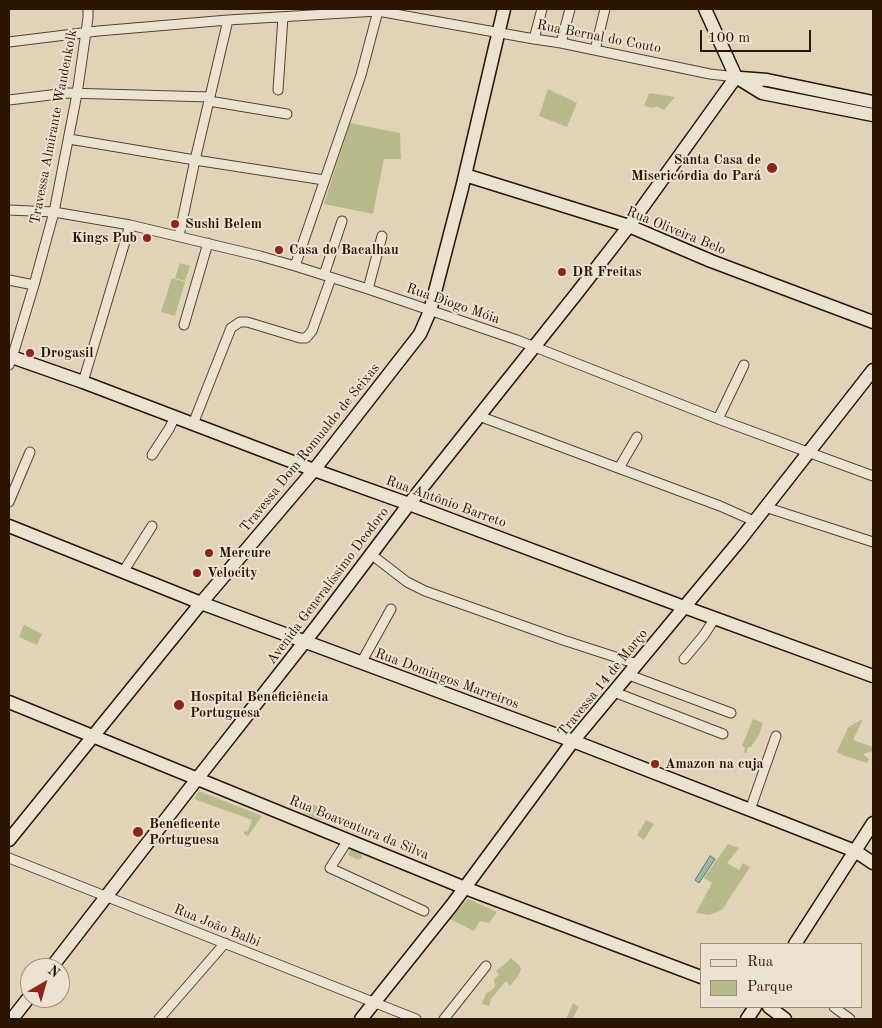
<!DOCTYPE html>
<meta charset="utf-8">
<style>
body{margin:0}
#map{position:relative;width:882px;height:1028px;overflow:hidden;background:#e1d3b8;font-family:"Old Standard TT",serif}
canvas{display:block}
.frame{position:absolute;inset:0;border:10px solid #2a1500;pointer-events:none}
.legend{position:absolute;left:700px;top:943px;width:162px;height:65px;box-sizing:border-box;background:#ece2d1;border:1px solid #9e907d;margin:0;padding:6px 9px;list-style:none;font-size:15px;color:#2a1500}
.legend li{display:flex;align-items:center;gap:10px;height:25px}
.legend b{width:25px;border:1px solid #9e907d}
.north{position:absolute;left:20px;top:958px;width:50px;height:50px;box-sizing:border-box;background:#ece2d1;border:1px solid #9e907d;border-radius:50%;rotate:38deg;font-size:14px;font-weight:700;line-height:20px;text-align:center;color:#2a1500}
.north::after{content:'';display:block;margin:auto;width:18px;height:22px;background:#8f2418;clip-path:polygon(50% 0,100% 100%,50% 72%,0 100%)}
.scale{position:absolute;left:700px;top:30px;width:111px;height:22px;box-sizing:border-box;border:2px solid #2a1500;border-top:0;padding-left:6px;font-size:15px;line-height:18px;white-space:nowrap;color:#2a1500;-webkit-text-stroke:4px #ece2d1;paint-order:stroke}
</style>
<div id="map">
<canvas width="882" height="1028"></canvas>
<div class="frame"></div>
<ul class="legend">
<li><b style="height:6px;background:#ece2d1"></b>Rua</li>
<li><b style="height:14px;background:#b9ba8a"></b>Parque</li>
</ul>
<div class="north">N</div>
<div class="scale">100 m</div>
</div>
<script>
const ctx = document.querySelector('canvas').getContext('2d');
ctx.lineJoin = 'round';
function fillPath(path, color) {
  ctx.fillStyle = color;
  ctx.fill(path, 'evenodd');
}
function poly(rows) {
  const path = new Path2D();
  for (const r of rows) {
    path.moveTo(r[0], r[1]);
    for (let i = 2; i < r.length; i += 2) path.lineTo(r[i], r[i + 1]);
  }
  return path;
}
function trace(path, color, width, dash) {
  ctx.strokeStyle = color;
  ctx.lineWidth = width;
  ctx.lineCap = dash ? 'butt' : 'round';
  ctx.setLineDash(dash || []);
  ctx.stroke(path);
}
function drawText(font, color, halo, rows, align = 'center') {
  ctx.font = font + ' "Old Standard TT",serif';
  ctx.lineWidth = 4;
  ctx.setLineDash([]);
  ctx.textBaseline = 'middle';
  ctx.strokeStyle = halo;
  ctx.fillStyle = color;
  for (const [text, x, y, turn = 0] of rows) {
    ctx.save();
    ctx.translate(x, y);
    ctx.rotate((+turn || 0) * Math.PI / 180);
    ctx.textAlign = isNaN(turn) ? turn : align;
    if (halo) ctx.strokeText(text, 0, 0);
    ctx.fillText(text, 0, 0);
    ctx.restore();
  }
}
const green = poly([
 [548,89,577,103,567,127,539,116],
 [649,93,675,97,664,110,656,106,654,108,644,106],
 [350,123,400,133,401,159,384,159,373,214,324,204],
 [180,263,190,266,185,281,175,278],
 [172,278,185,282,175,316,161,312],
 [24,625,42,634,37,645,19,637],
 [753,719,763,723,759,735,751,747,748,747,746,754,744,752,745,748,742,746],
 [863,719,853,740,873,747,873,751,863,754,869,759,867,763,845,756,837,752,848,727],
 [199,791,262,816,248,836,244,834,244,832,248,831,252,820,194,799],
 [308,803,320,807,328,811,321,820,303,813],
 [646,820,654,824,644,840,637,835],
 [728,844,739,848,727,863,739,870,743,863,750,867,722,910,710,915,696,913,712,883,704,878],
 [353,849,361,852,362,858,358,860,348,855,350,850],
 [468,899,497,912,489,923,480,921,474,931,450,919],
 [511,958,519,965,521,969,517,978,510,986,506,981,491,999,489,1006,482,1004,486,993,491,991,495,986,494,979,499,975,496,971,506,963],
 [573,1003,579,1007,572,1019,566,1019]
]);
const water = poly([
 [710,856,715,859,699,883,695,880,710,856]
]);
const street = poly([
 [534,39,542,9],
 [9,42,98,31,228,20,378,11,534,39,561,43,710,74,736,77],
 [561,43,570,9],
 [595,50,605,9],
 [278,90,283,17],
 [9,100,67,93,210,97],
 [209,101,287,114],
 [69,139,195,160,324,180],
 [9,210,54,212,130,225,260,256,295,266,368,289,517,340,718,419,873,476],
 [179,236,195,160,228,20],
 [295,266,361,75,378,11,377,9],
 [324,275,342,221],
 [9,280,34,285],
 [368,289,382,236],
 [184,325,208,243],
 [9,365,12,358,34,285,54,212,77,94,88,18,88,9],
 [83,382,130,225],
 [479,416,720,506,754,521],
 [718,419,744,365],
 [193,424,231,328,240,322,247,322,300,338,306,338,312,331,331,278],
 [152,455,169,429,175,417],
 [619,468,637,437],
 [9,502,30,452],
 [765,507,873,542],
 [372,555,407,582,425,591,563,640,637,664],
 [123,572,152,526],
 [684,659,704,635,715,618],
 [361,663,391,609],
 [629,675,731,713],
 [614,692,723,734],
 [750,810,776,736],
 [348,840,330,868,424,911],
 [9,858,416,1019],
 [834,1007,850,1019],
 [159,1019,225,943],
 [444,1019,486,966]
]);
const secondary = poly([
 [705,9,736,77],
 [736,77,762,93,873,115],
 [741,78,767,80,873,102],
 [465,175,629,226,711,261,873,322],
 [9,356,83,382,314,470,409,504,684,607,873,676],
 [9,526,201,603,573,741,771,818,855,851,873,863],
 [9,702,465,888,701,977],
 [9,840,201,603,314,470,420,334,430,311,462,188,504,9],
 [795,944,873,823],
 [51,968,197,779,317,626,409,504,577,293,629,226,736,77],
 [769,1007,785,1019],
 [12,1019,30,996],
 [361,1019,452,905,573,741,740,540,873,370],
 [747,1019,755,1007]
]);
const markers = [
 [772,168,6,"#8f2418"],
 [175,224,5,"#8f2418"],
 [147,238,5,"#8f2418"],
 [279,250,5,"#8f2418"],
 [562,272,5,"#8f2418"],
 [30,353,5,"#8f2418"],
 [209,553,5,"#8f2418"],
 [197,573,5,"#8f2418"],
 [179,705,6,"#8f2418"],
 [655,764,5,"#8f2418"],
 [138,832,6,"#8f2418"]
];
const streetNames = [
 ["Rua Bernal do Couto",599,37,11],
 ["Travessa Almirante Wandenkolk",54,127,-79],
 ["Rua Oliveira Belo",676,231,22],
 ["Rua Diogo Móia",453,304,19],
 ["Travessa Dom Romualdo de Seixas",310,448,-51],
 ["Rua Antônio Barreto",446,502,20],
 ["Avenida Generalíssimo Deodoro",328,586,-53],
 ["Rua Domingos Marreiros",447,679,20],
 ["Travessa 14 de Março",603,683,-51],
 ["Rua Boaventura da Silva",359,828,22],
 ["Rua João Balbi",217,926,22]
];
const poiNames = [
 ["Santa Casa de",761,160,"right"],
 ["Misericórdia do Pará",761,176,"right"],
 ["Sushi Belem",185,224],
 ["Kings Pub",137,238,"right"],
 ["Casa do Bacalhau",289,250],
 ["DR Freitas",572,272],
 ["Drogasil",40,353],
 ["Mercure",219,553],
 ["Velocity",207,573],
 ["Hospital Beneficiência",190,697],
 ["Portuguesa",190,713],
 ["Amazon na cuja",665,764],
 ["Beneficente",149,824],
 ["Portuguesa",149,840]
];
fillPath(green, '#b9ba8a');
fillPath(water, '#95b9aa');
trace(water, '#6a7766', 1);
trace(street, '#58442e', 11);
trace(secondary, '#2a1500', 15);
trace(street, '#ece2d1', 9);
trace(secondary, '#ece2d1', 12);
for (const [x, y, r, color] of markers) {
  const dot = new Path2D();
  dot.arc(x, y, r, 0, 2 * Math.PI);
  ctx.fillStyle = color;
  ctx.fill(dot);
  trace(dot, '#ece2d1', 2);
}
drawText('14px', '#2a1500', '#ece2d1', streetNames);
drawText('bold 14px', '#2a1500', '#ece2d1', poiNames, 'left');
</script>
